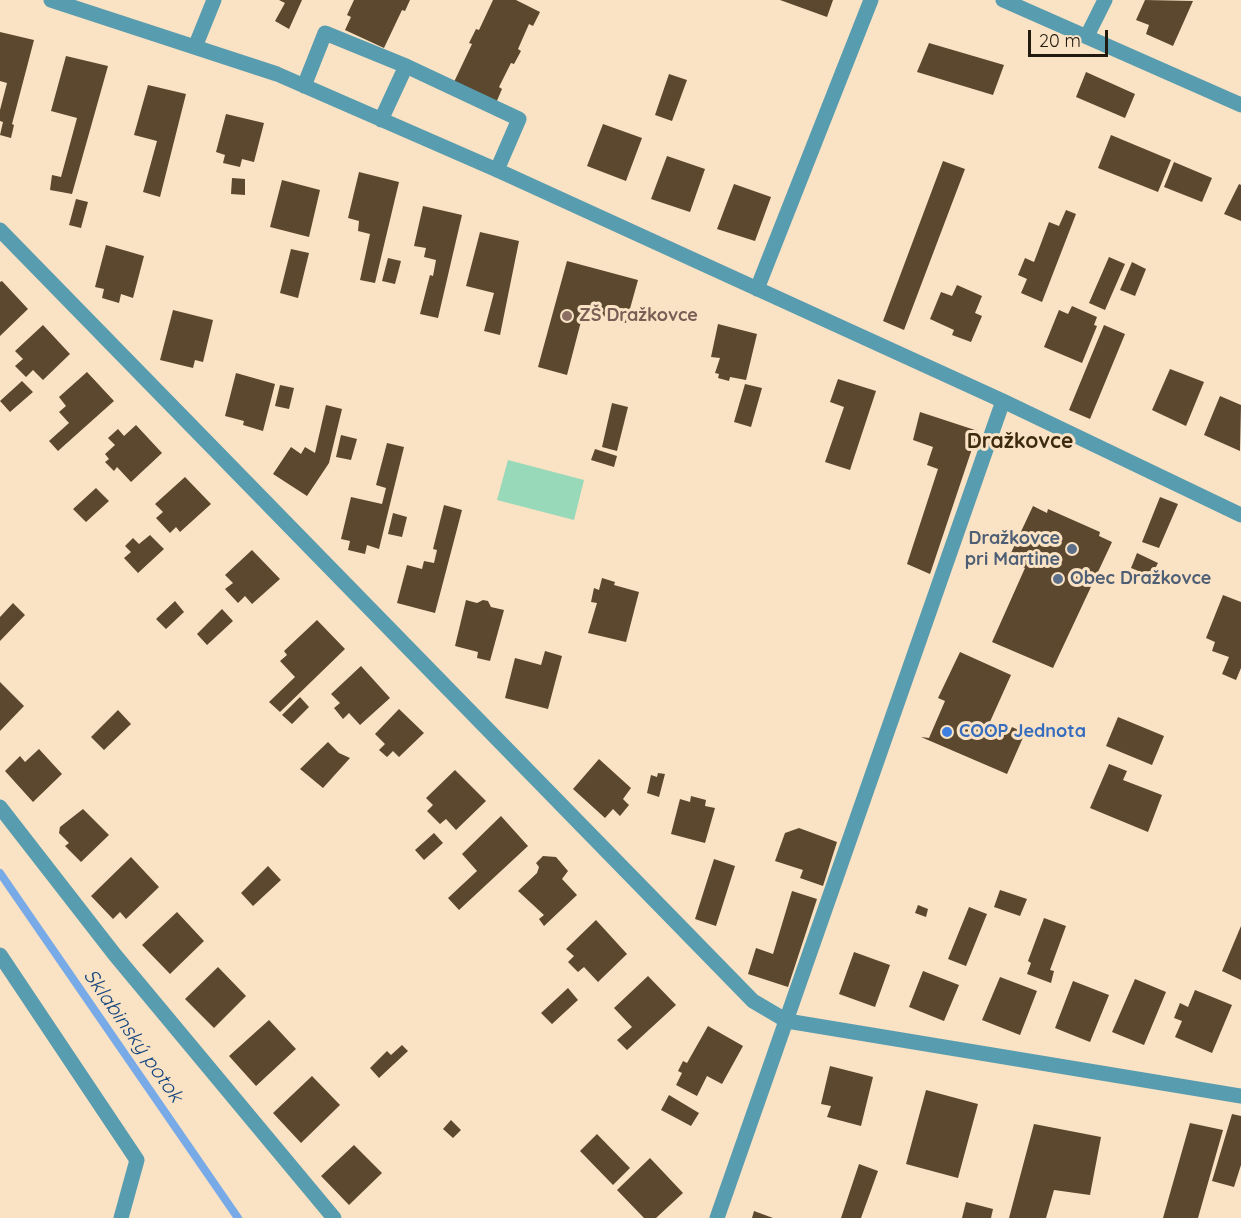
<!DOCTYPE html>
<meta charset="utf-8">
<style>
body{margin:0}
#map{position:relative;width:1241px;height:1218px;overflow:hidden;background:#fae2c4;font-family:Quicksand,sans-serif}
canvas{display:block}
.scale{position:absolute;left:1028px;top:30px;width:80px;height:27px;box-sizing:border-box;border:3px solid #221a0f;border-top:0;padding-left:8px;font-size:18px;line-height:21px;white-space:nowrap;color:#221a0f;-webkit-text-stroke:4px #fae2c4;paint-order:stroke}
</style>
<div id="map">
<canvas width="1241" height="1218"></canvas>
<div class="scale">20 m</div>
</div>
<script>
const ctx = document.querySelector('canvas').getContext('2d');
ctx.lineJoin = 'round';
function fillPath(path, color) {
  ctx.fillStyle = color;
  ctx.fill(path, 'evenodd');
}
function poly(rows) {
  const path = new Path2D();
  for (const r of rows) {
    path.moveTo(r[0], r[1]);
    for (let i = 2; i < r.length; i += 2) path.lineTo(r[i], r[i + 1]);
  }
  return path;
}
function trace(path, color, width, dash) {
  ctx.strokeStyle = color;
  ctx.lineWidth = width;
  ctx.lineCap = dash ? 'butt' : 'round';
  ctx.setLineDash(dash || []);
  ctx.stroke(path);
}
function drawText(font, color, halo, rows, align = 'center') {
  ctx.font = font + ' Quicksand,sans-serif';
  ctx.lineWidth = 6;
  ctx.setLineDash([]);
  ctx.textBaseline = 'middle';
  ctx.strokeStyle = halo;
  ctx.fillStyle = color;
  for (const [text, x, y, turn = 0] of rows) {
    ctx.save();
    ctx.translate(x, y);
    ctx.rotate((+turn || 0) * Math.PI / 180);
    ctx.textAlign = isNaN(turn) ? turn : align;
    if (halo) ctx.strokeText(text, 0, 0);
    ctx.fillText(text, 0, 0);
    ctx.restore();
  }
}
const green = poly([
 [508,460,584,480,574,520,497,500]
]);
const stream = poly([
 [0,873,238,1218]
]);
const building = poly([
 [279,0,302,0,289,29,275,21,285,3],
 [354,0,410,0,405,11,402,10,384,48,345,30,351,17,347,15],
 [493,0,516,0,540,12,533,26,529,24,518,49,521,51,514,64,511,63,499,87,502,89,496,103,454,82,472,44,469,43,476,29,479,30],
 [780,0,833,0,827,17],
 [1145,0,1193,1,1173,46,1146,34,1149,25,1136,20],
 [0,32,34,40,12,124,14,125,11,138,0,135,3,122,0,121,0,110,7,83,0,81],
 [929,43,1004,65,993,95,917,72],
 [66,56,108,66,72,194,50,190,52,175,61,177,77,118,51,111],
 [1086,72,1135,94,1125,118,1076,97],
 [669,74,687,80,672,121,655,115],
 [148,85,186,94,160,197,143,192,157,141,134,135],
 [226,114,264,123,254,162,242,159,240,167,223,163,225,155,216,152],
 [603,124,642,138,626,181,587,166],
 [1111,135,1171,160,1158,192,1098,168],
 [667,156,705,169,690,212,651,199],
 [943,161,965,169,904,330,883,321],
 [1174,162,1212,178,1202,202,1164,187],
 [359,172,399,182,375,283,360,280,370,234,358,231,359,221,348,218],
 [232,178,245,179,245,195,231,194],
 [282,180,320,190,309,237,270,227],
 [734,184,771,197,755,241,717,229],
 [1239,184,1241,185,1241,221,1224,214],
 [76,199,88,202,81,228,69,225],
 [423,206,462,215,438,318,420,314,430,275,433,276,436,260,424,257,426,248,414,246],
 [1066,210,1076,214,1042,302,1021,293,1027,279,1018,275,1025,258,1034,262,1049,222,1059,226],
 [480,232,519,241,500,335,484,331,494,293,466,286],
 [106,245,144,256,133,298,121,294,119,303,102,298,104,289,95,287],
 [291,249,309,253,298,298,280,293],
 [1109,257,1125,264,1105,310,1089,303],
 [388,258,401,261,395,284,382,281],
 [567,261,638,280,626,323,584,310,567,375,538,367],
 [1132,262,1146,269,1135,296,1120,290],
 [2,281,28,309,0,336,0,282],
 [957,285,982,296,975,313,982,316,971,342,952,335,954,330,930,319,941,292,952,296],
 [1072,306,1097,317,1094,325,1097,326,1082,363,1044,347,1059,310,1068,314],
 [173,310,213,320,203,362,195,360,193,368,160,360],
 [718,324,757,334,746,380,730,377,729,381,718,378,719,374,715,373,720,358,711,357],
 [43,325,70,354,43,380,33,370,26,377,15,366,23,359,15,351],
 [1104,325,1125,334,1090,419,1069,410],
 [1170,369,1204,382,1186,426,1152,410],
 [87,372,114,401,58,451,49,441,69,423,59,412,66,406,59,397],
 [236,373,275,384,263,431,243,425,244,421,225,416],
 [838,379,876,391,850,470,825,462,844,407,830,402],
 [22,381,33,392,10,412,0,401],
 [745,384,762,388,751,427,734,422],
 [280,385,294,388,289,409,275,406],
 [1220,396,1241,405,1240,451,1204,435],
 [612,403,628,407,617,451,602,447],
 [326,405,342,409,329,463,307,496,273,474,291,447,301,454,305,447,315,453],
 [920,412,978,431,930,574,907,564,938,469,927,465,933,447,913,440],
 [136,425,162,453,131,482,117,467,114,471,105,462,109,459,105,454,115,445,108,438,118,429,124,436],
 [341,435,357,439,351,460,336,457],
 [387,443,404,447,379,549,367,545,365,554,348,550,350,541,341,539,351,497,382,504,386,488,376,485],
 [595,449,617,456,614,467,591,460],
 [185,477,211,504,180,532,176,527,170,533,156,518,163,512,155,504],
 [96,488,109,501,86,522,73,509],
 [1160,497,1178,504,1159,548,1142,542],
 [444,505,462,510,435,613,397,603,407,565,422,569,424,561,434,563,437,550,433,549],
 [1033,506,1047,513,1048,509,1100,532,1099,536,1112,542,1053,668,992,642,1025,568,1016,564,1018,559,1010,555],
 [393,513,407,517,402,537,388,534],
 [150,535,164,549,138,573,124,558,131,552,125,546,133,538,139,544],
 [252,550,280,579,252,604,245,596,238,603,225,589,233,583,225,575],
 [1137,553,1158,563,1151,576,1131,568],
 [602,578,615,582,614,585,639,592,626,642,588,633,597,603,591,602,594,588,599,590],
 [1223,595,1241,602,1241,668,1236,680,1222,674,1229,657,1212,651,1215,642,1206,638],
 [466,600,477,603,483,600,488,601,491,607,504,610,490,661,477,658,478,652,455,646],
 [175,601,184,612,166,629,156,619],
 [13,603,25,615,0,641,0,617],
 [222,609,233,621,207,645,197,634],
 [317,620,345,649,280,712,269,702,295,677,280,661,287,655,284,651],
 [545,651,562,656,548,709,505,698,515,658,541,665],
 [960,652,1011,675,989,724,1009,733,1012,727,1025,733,1007,774,921,737,929,738,945,701,938,698],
 [361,666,390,698,360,725,349,713,343,719,334,708,340,703,331,694],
 [0,682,24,706,0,731],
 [300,697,309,707,292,724,282,715],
 [399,709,424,733,399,757,393,751,387,757,379,750,385,744,375,734],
 [118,710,131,724,104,750,91,737],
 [1118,717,1164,736,1152,765,1106,746],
 [328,742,339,753,350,758,323,788,300,769],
 [39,749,62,774,33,802,5,771,20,756,25,762],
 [599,759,631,788,623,799,629,805,620,816,613,809,605,818,573,789],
 [1109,764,1127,771,1123,780,1162,795,1148,832,1090,808],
 [455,770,486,801,456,830,446,819,440,824,427,811,433,805,426,798],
 [658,773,665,774,659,797,647,793,651,775,657,777],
 [691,796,706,800,705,806,715,808,705,843,671,834,680,799,690,802],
 [83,809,109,835,81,862,65,846,69,843,59,833,60,827],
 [501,816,528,846,459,910,448,898,477,871,462,854],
 [799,828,837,842,823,886,800,878,803,870,775,861,785,833],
 [434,833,443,843,424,860,415,850],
 [543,856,556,857,568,871,562,879,577,895,544,926,539,919,544,915,518,891,537,873,539,867,536,863],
 [131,857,159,887,126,919,120,912,113,919,91,896],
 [714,859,735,866,716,926,695,919],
 [268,866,281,880,253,906,241,893],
 [1000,890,1027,899,1020,916,994,907],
 [792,891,817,899,788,987,748,974,756,948,773,954],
 [918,905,928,909,926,917,915,913],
 [969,907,987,914,966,966,948,959],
 [177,912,204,941,170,974,142,945],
 [1044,918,1066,926,1050,970,1054,971,1051,983,1027,974,1031,963,1028,961],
 [596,920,627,954,598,982,584,967,578,972,568,962,574,956,566,949],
 [1241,926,1241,980,1222,971],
 [854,952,890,965,875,1007,839,994],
 [218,967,246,996,214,1028,185,999],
 [923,971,959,985,944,1021,909,1007],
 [648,976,676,1005,627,1050,617,1040,632,1027,614,1008],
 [1000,977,1037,991,1020,1035,982,1020],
 [1135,979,1166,992,1144,1045,1112,1032],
 [1073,981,1109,995,1090,1042,1055,1028],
 [568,988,578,1000,552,1024,541,1013],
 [1195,990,1232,1005,1212,1053,1175,1037,1182,1021,1174,1018,1180,1003,1188,1007],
 [269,1020,296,1049,256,1086,229,1056],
 [708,1026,743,1046,722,1084,707,1076,697,1096,676,1085,682,1073,678,1071,683,1061,687,1063],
 [402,1045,408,1051,379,1078,370,1068,387,1051,391,1055],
 [830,1066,873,1077,861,1126,827,1117,831,1106,821,1104],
 [312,1076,340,1105,301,1143,273,1113],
 [926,1090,978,1104,958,1178,906,1164],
 [669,1095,699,1113,691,1126,661,1110],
 [1232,1114,1241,1116,1241,1165,1234,1187,1212,1181],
 [451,1120,461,1130,453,1138,443,1129],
 [1190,1123,1223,1130,1198,1218,1163,1218],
 [1034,1124,1101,1137,1090,1195,1054,1190,1046,1218,1009,1218],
 [597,1134,630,1168,613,1185,580,1151],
 [354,1145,382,1173,349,1205,321,1176],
 [650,1158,683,1193,656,1218,644,1218,617,1190],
 [859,1164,878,1171,861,1218,841,1218],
 [966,1202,993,1209,991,1218,962,1218],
 [754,1211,773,1218,752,1218]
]);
const street = poly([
 [51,0,277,74,497,170,1003,401,1241,515],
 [1003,0,1241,105],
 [1087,36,1105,0],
 [195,47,214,0],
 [304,86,325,33,406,66,519,119,497,170],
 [381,120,406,66],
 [0,230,753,1001,787,1021,1241,1096],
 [757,289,871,0],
 [0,807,115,955,334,1218],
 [0,955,137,1160,121,1218],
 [717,1218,1003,401]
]);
const markers = [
 [567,316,6,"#8d6e63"],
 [1072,549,6,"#5c6f8a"],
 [1058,579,6,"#5c6f8a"],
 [947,732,6,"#3f7fe0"]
];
const educationNames = [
 ["ZŠ Dražkovce",579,316]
];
const serviceNames = [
 ["Dražkovce",1060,539],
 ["pri Martine",1060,560],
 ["Obec Dražkovce",1070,579,"left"]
];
const shopNames = [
 ["COOP Jednota",959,732]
];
const waterNames = [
 ["Sklabinský potok",133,1036,55]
];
const quarterNames = [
 ["Dražkovce",1020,442]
];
fillPath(green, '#98d9ba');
trace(stream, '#78aae8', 8);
fillPath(building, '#5c482e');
trace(street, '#589caf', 15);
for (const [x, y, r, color] of markers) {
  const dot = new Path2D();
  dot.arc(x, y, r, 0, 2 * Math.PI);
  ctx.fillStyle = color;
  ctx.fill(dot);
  trace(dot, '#fae2c4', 2);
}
drawText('bold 18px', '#785e54', '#fae2c4', educationNames, 'left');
drawText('bold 18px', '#4e5e75', '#fae2c4', serviceNames, 'right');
drawText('bold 18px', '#366cbe', '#fae2c4', shopNames, 'left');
drawText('italic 20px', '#14477f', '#fae2c4', waterNames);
drawText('bold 21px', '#3d2b10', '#fae2c4', quarterNames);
</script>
